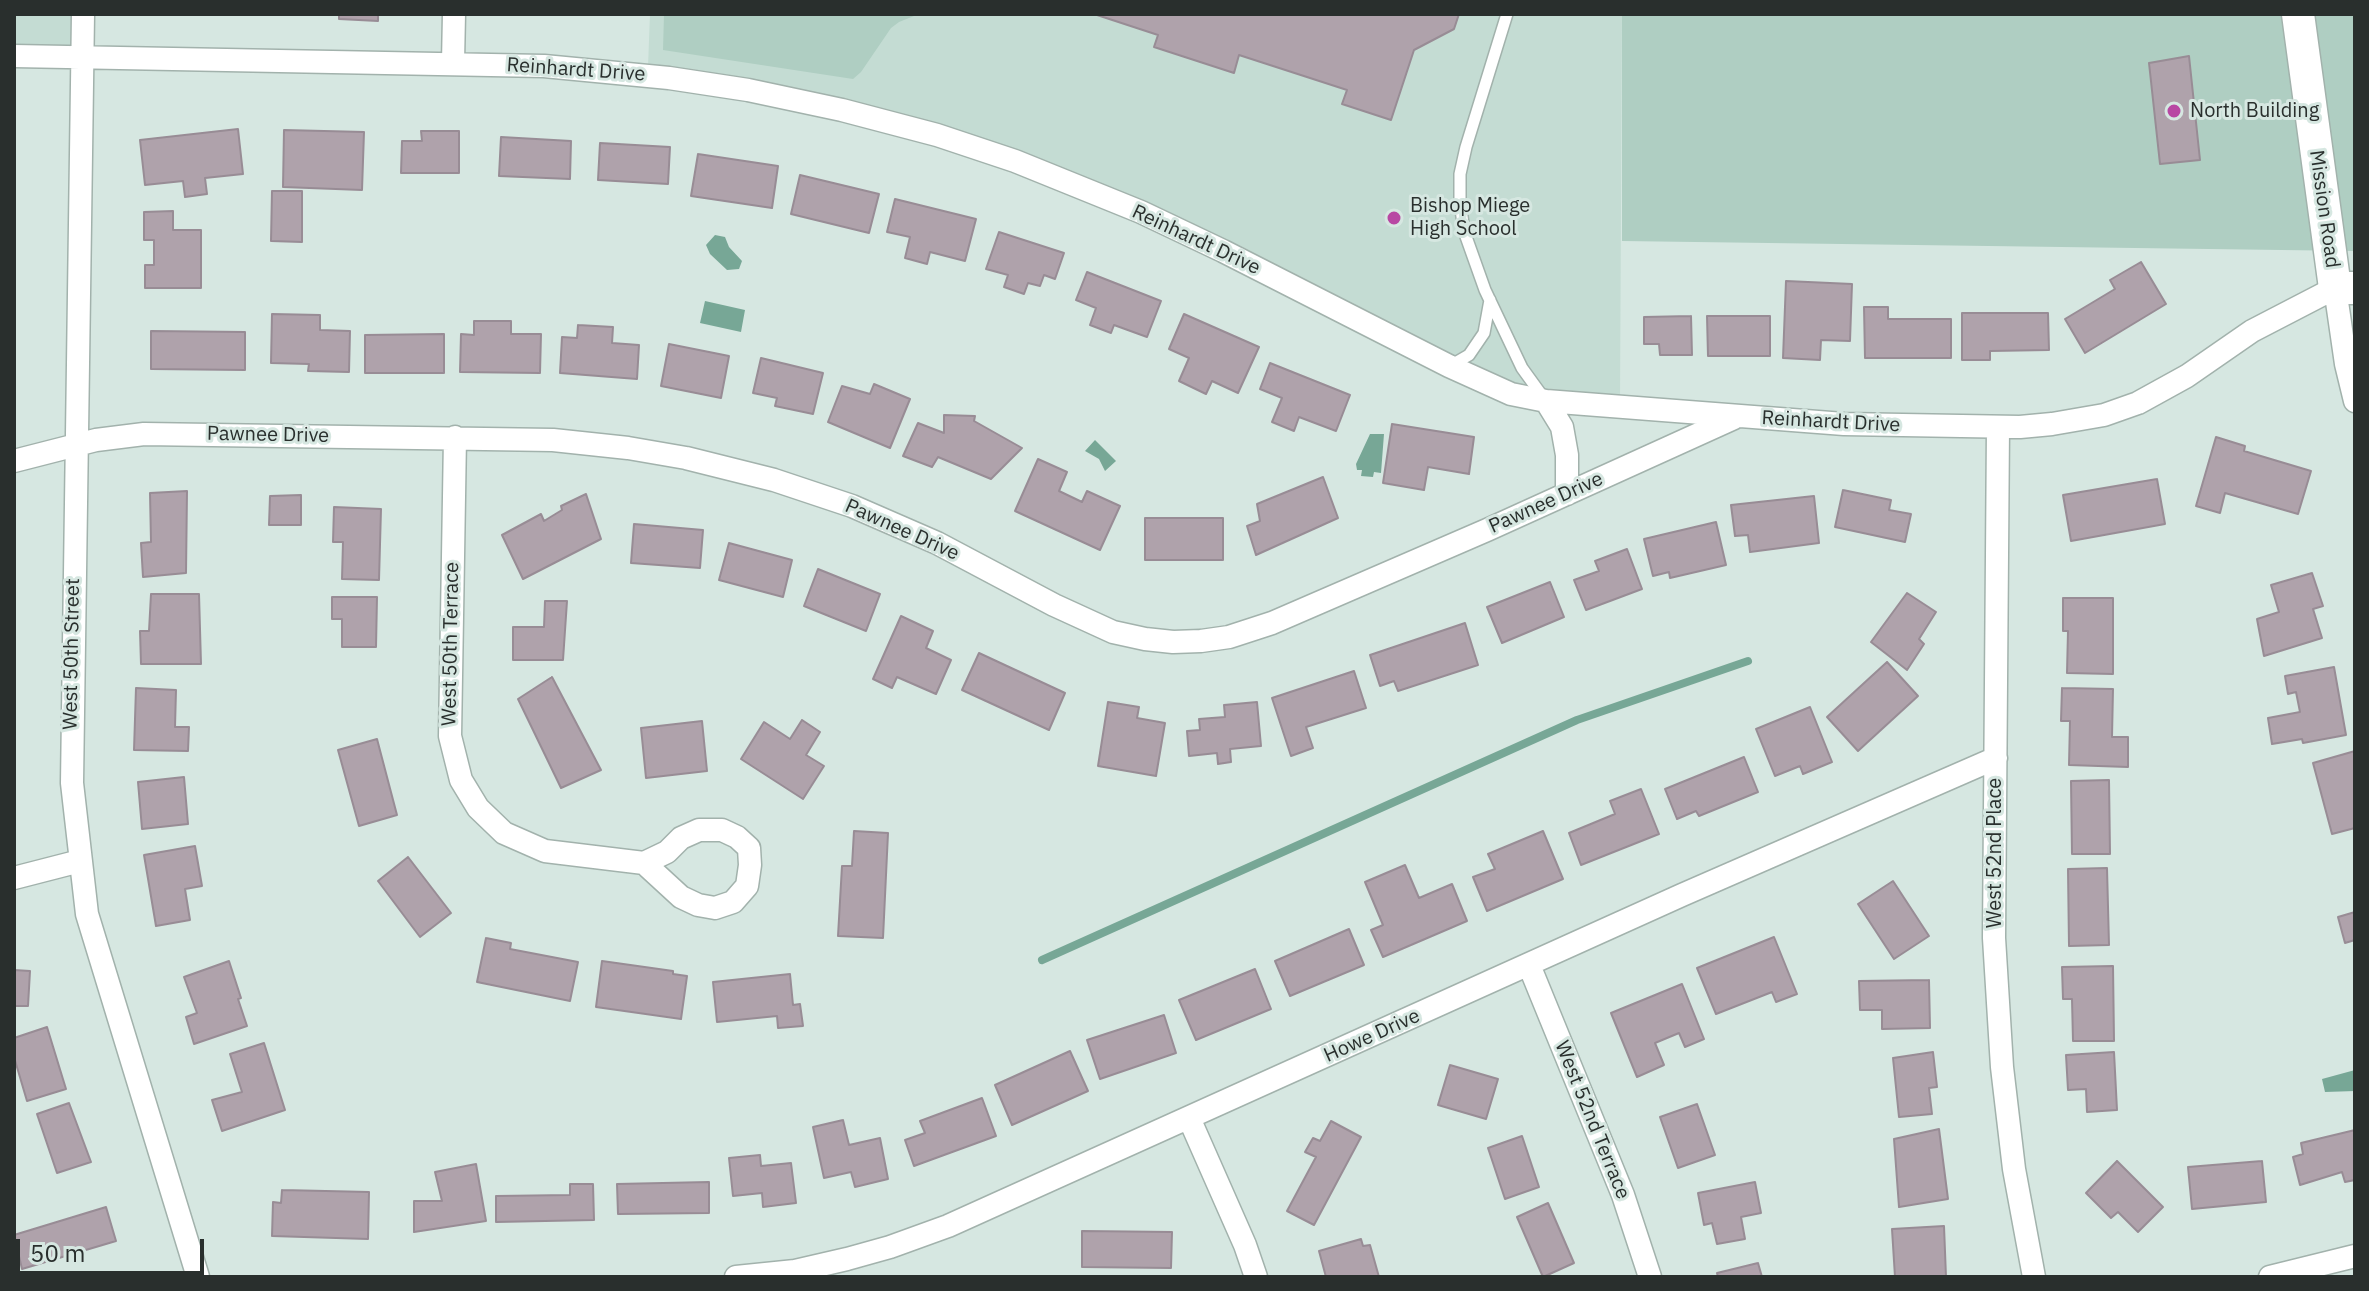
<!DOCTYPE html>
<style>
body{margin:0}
#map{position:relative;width:2369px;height:1291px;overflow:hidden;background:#d6e7e1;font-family:"IBM Plex Sans",sans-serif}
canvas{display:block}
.frame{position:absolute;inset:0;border:16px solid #292f2d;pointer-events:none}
.scale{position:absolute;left:16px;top:1239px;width:188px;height:36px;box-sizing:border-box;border:4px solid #292f2d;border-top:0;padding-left:10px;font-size:24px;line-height:28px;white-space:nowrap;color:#292f2d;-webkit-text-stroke:6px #d6e7e1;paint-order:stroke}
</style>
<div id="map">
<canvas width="2369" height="1291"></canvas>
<div class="frame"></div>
<div class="scale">50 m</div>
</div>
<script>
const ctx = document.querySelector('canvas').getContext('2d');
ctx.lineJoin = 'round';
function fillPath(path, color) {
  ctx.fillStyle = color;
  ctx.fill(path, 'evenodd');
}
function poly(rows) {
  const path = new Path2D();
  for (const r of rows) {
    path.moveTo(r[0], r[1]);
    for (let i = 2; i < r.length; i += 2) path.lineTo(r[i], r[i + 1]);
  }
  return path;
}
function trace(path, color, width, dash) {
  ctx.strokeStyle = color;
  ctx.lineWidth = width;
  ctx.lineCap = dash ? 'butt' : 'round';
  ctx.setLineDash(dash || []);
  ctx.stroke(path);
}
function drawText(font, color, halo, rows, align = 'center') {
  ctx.font = font + ' "IBM Plex Sans",sans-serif';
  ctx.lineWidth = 6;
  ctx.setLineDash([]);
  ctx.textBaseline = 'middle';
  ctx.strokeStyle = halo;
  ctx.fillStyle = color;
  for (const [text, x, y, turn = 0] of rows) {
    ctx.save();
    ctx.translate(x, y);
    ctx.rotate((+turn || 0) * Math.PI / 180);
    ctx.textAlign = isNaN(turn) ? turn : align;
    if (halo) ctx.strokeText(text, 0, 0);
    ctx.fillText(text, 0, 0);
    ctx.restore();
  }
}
const built = poly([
 [14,14,73,14,72,49,14,48],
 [650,14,1622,14,1620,401,1509,386,1115,194,648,67]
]);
const green = poly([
 [664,14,919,14,899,22,891,28,861,72,853,79,663,50],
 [1622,14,2355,14,2355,251,1622,241]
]);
const water = poly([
 [715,235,725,237,729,247,742,261,739,269,727,270,710,254,706,245],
 [705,301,745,310,741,332,700,323],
 [1370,434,1384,434,1381,473,1374,472,1373,477,1361,476,1362,470,1357,470,1356,464],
 [1095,440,1116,461,1105,471,1099,459,1085,451],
 [2355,1070,2355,1091,2325,1092,2322,1079]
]);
const stream = poly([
 [1042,960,1577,720,1748,661]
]);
const building = poly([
 [339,14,378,14,378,21,339,19,339,14],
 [1094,14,1459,14,1454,29,1414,50,1391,120,1342,104,1347,90,1239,55,1234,73,1154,47,1158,35,1094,14],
 [2189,56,2200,160,2160,164,2149,63,2189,56],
 [238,129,243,174,205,178,207,194,185,197,183,181,145,185,140,140,238,129],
 [284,130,364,132,362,190,283,187,284,130],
 [421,131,459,131,459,173,401,173,402,141,422,141,421,131],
 [501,137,571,141,570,179,499,176,501,137],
 [600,143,670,147,668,184,598,180,600,143],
 [698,154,778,166,772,208,691,196,698,154],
 [800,175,879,194,869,233,791,214,800,175],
 [272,191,302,191,302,242,271,241,272,191],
 [895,199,976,219,965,261,930,252,927,264,905,258,910,237,887,232,895,199],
 [173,211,173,230,201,230,201,288,145,288,145,265,154,265,154,240,144,240,144,212,173,211],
 [999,232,1064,253,1055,279,1044,275,1040,286,1028,283,1024,294,1004,287,1008,275,986,269,999,232],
 [2141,262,2166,304,2085,353,2065,319,2115,289,2110,280,2141,262],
 [1087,272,1161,301,1147,337,1114,325,1111,333,1090,325,1096,308,1076,300,1087,272],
 [1786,281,1852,284,1850,341,1821,340,1820,360,1783,358,1786,281],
 [1864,307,1888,307,1888,319,1951,319,1951,358,1865,358,1864,307],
 [1962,313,2048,313,2049,350,1990,351,1990,360,1962,360,1962,313],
 [272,314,320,315,320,330,350,331,349,372,308,371,309,364,271,363,272,314],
 [1184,314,1259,347,1238,393,1212,381,1206,394,1179,381,1189,358,1169,349,1184,314],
 [1691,316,1692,355,1660,355,1659,344,1644,344,1644,317,1691,316],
 [1707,316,1770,316,1770,356,1708,356,1707,316],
 [474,321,511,321,511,334,541,334,540,373,460,372,461,334,474,335,474,321],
 [578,325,613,327,612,343,639,345,637,379,560,373,562,337,577,338,578,325],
 [151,331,245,332,245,370,151,369,151,331],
 [444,334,444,373,365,373,365,335,444,334],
 [669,344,729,356,721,398,661,386,669,344],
 [761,358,823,373,813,414,775,406,777,398,753,393,761,358],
 [1270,363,1350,395,1336,431,1299,417,1294,431,1272,422,1282,398,1260,389,1270,363],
 [874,384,910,399,890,448,828,422,842,386,870,394,874,384],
 [944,415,975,416,974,421,1022,448,991,479,938,457,932,467,903,456,918,423,944,433,944,415],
 [1392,424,1474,437,1469,474,1428,467,1424,490,1383,483,1392,424],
 [2216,437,2245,446,2244,451,2311,471,2298,514,2225,493,2220,513,2196,506,2216,437],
 [1038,459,1067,472,1059,491,1082,502,1087,491,1120,506,1100,550,1015,511,1038,459],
 [1323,477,1338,518,1256,555,1247,526,1260,521,1257,504,1323,477],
 [2157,479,2165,524,2071,541,2063,495,2157,479],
 [1843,490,1891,500,1889,510,1911,514,1905,542,1835,527,1843,490],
 [187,491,186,573,143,577,141,543,151,542,150,493,187,491],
 [586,494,601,539,523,579,502,535,541,514,544,521,562,510,561,506,586,494],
 [301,495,301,525,269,525,270,496,301,495],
 [1814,496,1819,543,1750,552,1748,535,1735,536,1731,505,1814,496],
 [334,507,381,509,379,580,342,579,343,542,333,542,334,507],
 [1145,518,1223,518,1223,560,1145,560,1145,518],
 [1716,522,1726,565,1670,578,1669,572,1653,576,1644,539,1716,522],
 [634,524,703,530,700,568,631,563,634,524],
 [729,543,792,560,783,597,719,580,729,543],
 [1627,549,1642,589,1586,610,1574,580,1599,571,1595,561,1627,549],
 [818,569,880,594,866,631,804,606,818,569],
 [2312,573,2323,606,2313,609,2322,638,2264,656,2257,619,2279,612,2271,585,2312,573],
 [1550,582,1564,617,1502,643,1487,607,1550,582],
 [1907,593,1936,612,1919,639,1924,644,1907,670,1871,642,1907,593],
 [151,594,199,594,201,664,141,664,140,631,149,631,151,594],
 [332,597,377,597,376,647,342,647,342,619,332,619,332,597],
 [2063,598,2113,598,2113,674,2067,673,2068,631,2063,631,2063,598],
 [545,601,567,601,563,660,513,660,513,627,544,627,545,601],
 [901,616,933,631,926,648,951,660,936,694,897,677,892,688,873,679,901,616],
 [1465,623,1478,665,1398,691,1394,681,1380,686,1370,655,1465,623],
 [979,653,1065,693,1049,730,962,690,979,653],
 [1887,662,1918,696,1858,751,1827,717,1887,662],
 [2334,667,2346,735,2303,743,2302,739,2272,744,2268,718,2300,712,2296,692,2288,694,2285,676,2334,667],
 [1354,671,1366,708,1306,727,1313,748,1291,756,1272,698,1354,671],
 [552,677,601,770,561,788,518,699,552,677],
 [136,688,176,690,175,727,189,727,188,751,134,750,136,688],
 [2062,688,2113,689,2112,737,2128,737,2128,767,2069,765,2070,721,2061,721,2062,688],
 [1108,702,1139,707,1137,718,1165,723,1156,776,1098,766,1108,702],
 [1257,702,1261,746,1230,749,1231,762,1218,764,1217,753,1189,756,1187,731,1200,730,1199,719,1225,717,1224,705,1257,702],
 [1810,707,1832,762,1803,774,1800,766,1775,776,1756,729,1810,707],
 [802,720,820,732,806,755,824,766,803,799,741,759,764,722,790,739,802,720],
 [702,721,707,771,646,778,641,728,702,721],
 [377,739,397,815,359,826,338,750,377,739],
 [2355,751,2355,828,2332,834,2313,763,2355,751],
 [1744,757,1758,792,1699,816,1696,811,1677,819,1665,789,1744,757],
 [184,777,188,824,142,829,138,782,184,777],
 [2109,780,2110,854,2072,854,2071,781,2109,780],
 [1641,789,1659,834,1581,865,1569,833,1615,814,1610,801,1641,789],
 [854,831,888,833,883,938,838,936,842,866,852,866,854,831],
 [1543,831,1563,879,1487,911,1473,877,1495,869,1488,854,1543,831],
 [195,846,202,886,185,889,190,920,156,926,144,855,195,846],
 [408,857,451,913,420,937,378,881,408,857],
 [1405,865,1419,898,1452,884,1467,921,1383,957,1371,930,1383,925,1365,882,1405,865],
 [2107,868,2109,945,2069,946,2068,869,2107,868],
 [1893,881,1929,936,1894,959,1858,904,1893,881],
 [2355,912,2355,940,2345,943,2338,917,2355,912],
 [1349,929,1364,965,1290,996,1275,961,1349,929],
 [1774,937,1797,994,1776,1002,1772,992,1716,1014,1697,968,1774,937],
 [486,938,511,943,510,949,578,962,570,1001,477,982,486,938],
 [229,961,241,998,238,999,247,1026,194,1044,186,1017,197,1013,184,977,229,961],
 [602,961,673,971,673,974,687,976,681,1019,596,1007,602,961],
 [2113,966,2114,1041,2073,1041,2072,999,2063,999,2062,967,2113,966],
 [1255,969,1271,1009,1196,1040,1179,1000,1255,969],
 [14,970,30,971,28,1006,14,1006,14,970],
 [790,974,793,1005,800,1004,803,1026,778,1028,777,1016,717,1022,713,982,790,974],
 [1929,980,1930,1028,1882,1029,1882,1010,1860,1010,1859,981,1929,980],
 [1682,984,1704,1039,1685,1047,1679,1033,1655,1043,1664,1065,1637,1077,1611,1013,1682,984],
 [1164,1015,1176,1053,1100,1079,1087,1040,1164,1015],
 [47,1027,66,1089,27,1101,14,1057,14,1038,47,1027],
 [264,1043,285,1110,222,1131,212,1100,242,1092,230,1054,264,1043],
 [1070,1051,1088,1091,1012,1125,995,1085,1070,1051],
 [1933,1052,1937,1087,1929,1088,1932,1114,1899,1117,1893,1058,1933,1052],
 [2114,1052,2117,1110,2087,1112,2086,1089,2068,1090,2066,1055,2114,1052],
 [1450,1065,1498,1079,1486,1119,1438,1105,1450,1065],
 [982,1098,996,1136,914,1166,905,1140,925,1133,920,1121,982,1098],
 [69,1103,91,1162,57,1173,37,1114,69,1103],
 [1697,1104,1715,1155,1678,1168,1660,1117,1697,1104],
 [843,1120,849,1145,880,1138,888,1179,855,1187,851,1172,824,1178,813,1127,843,1120],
 [1331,1121,1361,1137,1314,1225,1287,1211,1316,1157,1305,1152,1313,1138,1320,1141,1331,1121],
 [1939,1129,1948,1199,1899,1207,1894,1139,1939,1129],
 [2355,1130,2355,1180,2345,1182,2342,1172,2300,1185,2293,1157,2303,1154,2301,1143,2355,1130],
 [1522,1136,1539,1187,1505,1199,1488,1148,1522,1136],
 [760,1155,761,1166,791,1163,796,1203,763,1207,762,1193,733,1196,729,1158,760,1155],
 [2117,1161,2163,1207,2138,1232,2118,1212,2111,1218,2086,1193,2117,1161],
 [2262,1161,2266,1202,2192,1209,2188,1167,2262,1161],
 [476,1164,486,1221,414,1232,414,1201,442,1201,435,1172,476,1164],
 [709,1182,709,1213,618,1214,617,1184,709,1182],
 [1755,1182,1761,1213,1741,1217,1745,1239,1717,1244,1712,1223,1704,1225,1698,1193,1755,1182],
 [570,1184,593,1184,594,1220,496,1222,496,1196,570,1195,570,1184],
 [282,1190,369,1192,368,1239,272,1236,273,1202,281,1203,282,1190],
 [1548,1203,1574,1263,1543,1277,1517,1217,1548,1203],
 [106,1207,116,1241,22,1269,14,1235,106,1207],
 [1944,1226,1946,1277,1895,1277,1892,1229,1944,1226],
 [1082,1231,1172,1232,1171,1268,1082,1267,1082,1231],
 [1361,1239,1363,1246,1370,1245,1379,1277,1326,1277,1319,1251,1361,1239],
 [1758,1263,1762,1277,1718,1277,1717,1273,1758,1263]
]);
const service = poly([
 [1507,14,1466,147,1460,174,1460,202,1464,231,1485,290,1522,368,1543,397],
 [1450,366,1469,355,1484,333,1490,300]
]);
const minor = poly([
 [83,14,72,783,87,914,198,1277],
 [14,56,544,66,669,78,748,90,842,110,937,135,1015,161,1141,212,1223,251,1449,366,1511,394,1546,401,1844,424,2020,427,2052,424,2104,415,2138,403,2187,376,2252,331,2335,288,2346,364,2355,401],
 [453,62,454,14],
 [1546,401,1562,427,1567,455,1567,494],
 [1998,427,1994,938,2002,1067,2014,1169,2034,1277],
 [455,437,450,736,461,780,478,808,504,833,545,851,644,863,681,897,698,905,715,908,733,902,747,886,750,865,749,848,737,837,722,830,699,830,681,838,667,852,644,863],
 [14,461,96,440,144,434,553,440,628,448,686,458,774,480,852,506,937,543,1054,605,1113,632,1145,639,1173,642,1201,641,1229,637,1272,623,1487,530,1734,418],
 [14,878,80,861],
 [1529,965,1623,1195,1650,1277],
 [1189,1118,1245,1245,1256,1277],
 [736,1277,795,1271,847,1259,890,1247,948,1226,1682,895,1996,758],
 [2270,1277,2355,1256]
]);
const secondary = poly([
 [2298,14,2335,288,2355,288]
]);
const markers = [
 [2174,111,8,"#b847a3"],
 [1394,218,8,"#b847a3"]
];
const streetNames = [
 ["Reinhardt Drive",576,70,4],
 ["Mission Road",2324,209,82],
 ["Reinhardt Drive",1196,240,25],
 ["Reinhardt Drive",1831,422,3],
 ["Pawnee Drive",268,435,1],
 ["Pawnee Drive",1546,503,-24],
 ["Pawnee Drive",902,530,24],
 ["West 50th Terrace",451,644,-89],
 ["West 50th Street",72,654,-89],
 ["West 52nd Place",1995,853,-90],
 ["Howe Drive",1372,1036,-24],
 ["West 52nd Terrace",1592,1120,68]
];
const poiNames = [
 ["North Building",2190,111],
 ["Bishop Miege",1410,206],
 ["High School",1410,229]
];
fillPath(built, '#c4dcd3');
fillPath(green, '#afcec2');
fillPath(water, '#77a796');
trace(stream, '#77a796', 8);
fillPath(building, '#afa2ab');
trace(building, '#988c95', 2);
trace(service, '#a2b2ac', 14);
trace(minor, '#a2b2ac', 25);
trace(secondary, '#a2b2ac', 35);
trace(service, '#fff', 11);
trace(minor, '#fff', 22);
trace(secondary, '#fff', 32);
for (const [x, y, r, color] of markers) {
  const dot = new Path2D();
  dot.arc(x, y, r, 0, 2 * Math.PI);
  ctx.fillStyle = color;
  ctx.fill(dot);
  trace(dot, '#d6e7e1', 3);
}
drawText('20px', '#292f2d', '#d6e7e1', streetNames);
drawText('20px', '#292f2d', '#d6e7e1', poiNames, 'left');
</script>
